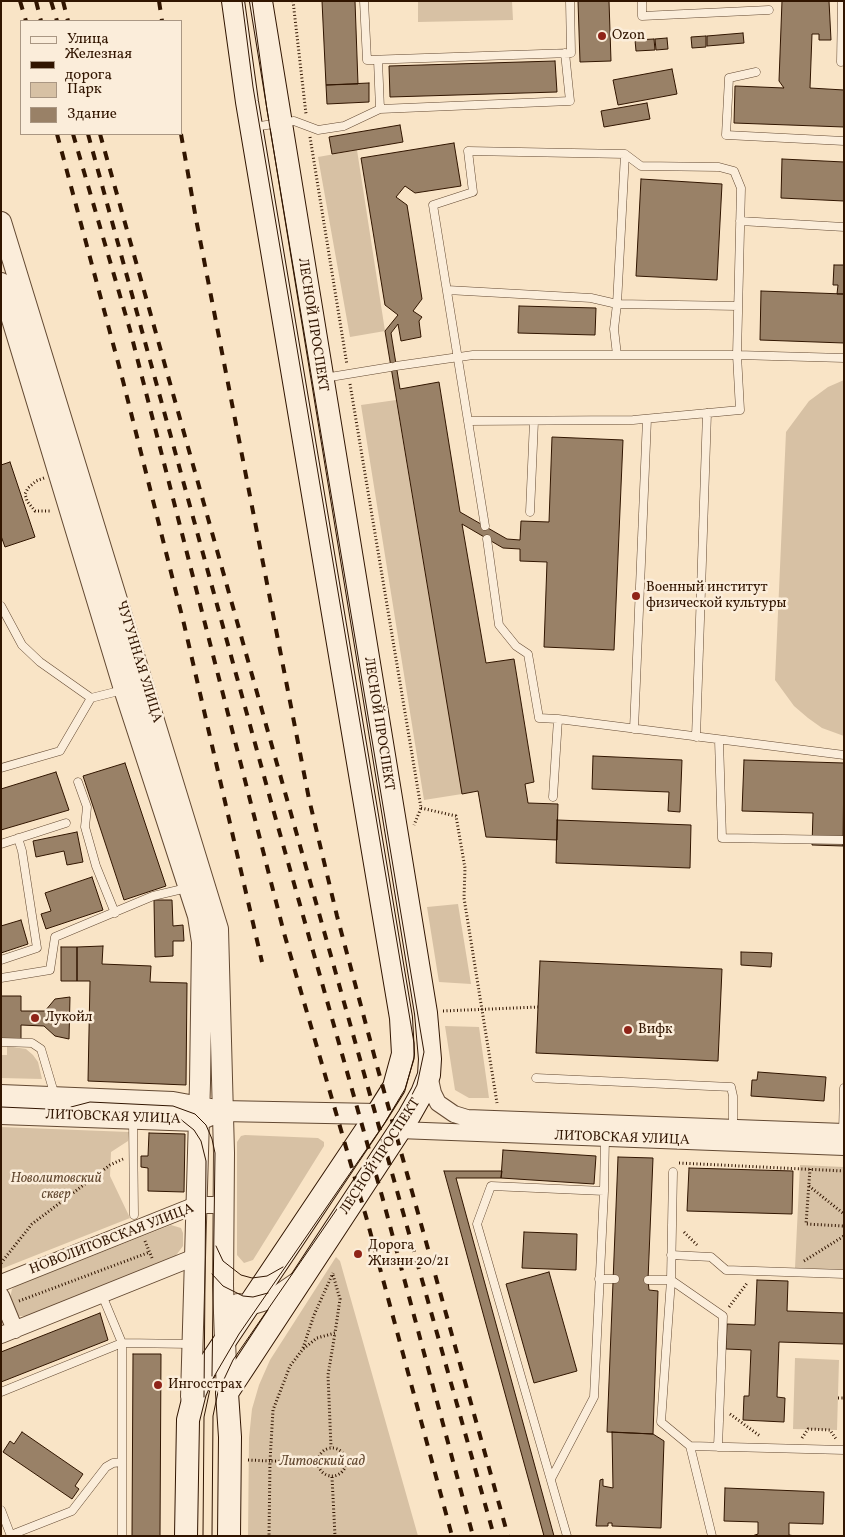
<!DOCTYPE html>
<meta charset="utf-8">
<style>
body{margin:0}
#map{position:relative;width:845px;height:1537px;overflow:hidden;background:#f9e4c6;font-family:Vollkorn,serif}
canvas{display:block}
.frame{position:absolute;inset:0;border:2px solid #311500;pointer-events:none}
.legend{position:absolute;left:20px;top:20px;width:162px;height:115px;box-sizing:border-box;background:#fbedda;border:1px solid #aa9783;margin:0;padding:6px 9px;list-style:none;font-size:15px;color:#311500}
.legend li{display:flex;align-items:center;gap:10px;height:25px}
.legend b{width:25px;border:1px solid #aa9783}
</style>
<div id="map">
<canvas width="845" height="1537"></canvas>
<div class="frame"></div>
<ul class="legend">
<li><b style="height:6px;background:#fbedda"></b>Улица</li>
<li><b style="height:6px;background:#311500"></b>Железная дорога</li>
<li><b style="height:14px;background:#d7c1a4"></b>Парк</li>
<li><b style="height:14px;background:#998167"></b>Здание</li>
</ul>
</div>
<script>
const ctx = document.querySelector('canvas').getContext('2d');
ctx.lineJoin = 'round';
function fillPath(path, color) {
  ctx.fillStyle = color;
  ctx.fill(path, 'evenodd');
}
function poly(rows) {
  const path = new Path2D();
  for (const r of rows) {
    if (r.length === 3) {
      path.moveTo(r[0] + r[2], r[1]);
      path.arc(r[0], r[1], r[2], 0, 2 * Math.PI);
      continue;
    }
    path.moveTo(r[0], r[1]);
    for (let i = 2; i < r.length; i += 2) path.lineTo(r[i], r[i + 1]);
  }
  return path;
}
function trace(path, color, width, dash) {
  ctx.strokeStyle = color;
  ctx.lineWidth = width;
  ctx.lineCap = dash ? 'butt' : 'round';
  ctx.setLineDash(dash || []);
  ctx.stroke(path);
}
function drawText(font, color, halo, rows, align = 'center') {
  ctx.font = font + ' Vollkorn,serif';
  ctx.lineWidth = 5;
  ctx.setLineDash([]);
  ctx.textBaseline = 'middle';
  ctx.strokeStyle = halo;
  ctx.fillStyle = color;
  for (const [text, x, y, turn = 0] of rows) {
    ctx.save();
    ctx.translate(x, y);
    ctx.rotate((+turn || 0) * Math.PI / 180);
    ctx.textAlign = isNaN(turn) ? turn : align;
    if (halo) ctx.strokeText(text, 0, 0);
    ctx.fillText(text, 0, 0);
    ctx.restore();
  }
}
const green = poly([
 [418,1,512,1,513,20,418,22],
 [357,150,385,331,350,337,318,157],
 [844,380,844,736,822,728,808,718,794,706,775,680,786,432,809,401,828,387],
 [396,400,462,794,424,800,361,405],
 [458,904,471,984,439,982,427,907],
 [445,1026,479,1027,489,1098,469,1098,455,1090],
 [7,1046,26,1049,33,1055,38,1062,42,1079,1,1078,1,1055,7,1055],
 [1,1127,129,1132,128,1141,111,1152,110,1176,130,1218,1,1269],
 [245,1135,318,1138,324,1142,324,1146,253,1260,244,1263,237,1255,237,1142,241,1136],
 [800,1165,844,1167,844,1270,795,1268],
 [171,1225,181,1228,183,1233,183,1246,174,1258,29,1316,17,1316,10,1298,12,1289,16,1286],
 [336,1257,340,1261,418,1536,248,1536,249,1438,252,1409,259,1385,270,1360],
 [795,1358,839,1360,837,1430,793,1429]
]);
const building = poly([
 [322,1,355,1,358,84,326,85,322,1],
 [578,1,609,1,611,61,580,62,578,1],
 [782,1,829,1,831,40,819,40,819,34,812,34,810,88,844,90,844,127,734,123,735,86,784,88,779,81,782,1],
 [743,33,744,43,707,46,707,36,743,33],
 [706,36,706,47,692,48,691,37,706,36],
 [667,38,668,49,656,50,655,39,667,38],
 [654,39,655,50,636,51,635,40,654,39],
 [555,61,557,92,390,97,389,66,555,61],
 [672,69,677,94,618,105,613,80,672,69],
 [369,83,369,102,327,104,326,85,369,83],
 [647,103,650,119,604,127,601,111,647,103],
 [400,125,403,142,332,154,329,137,400,125],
 [454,143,461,186,415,193,405,186,396,197,407,205,422,299,413,311,422,317,419,321,421,337,401,341,398,324,391,333,400,389,439,382,460,512,507,539,520,540,521,521,549,522,552,437,623,440,614,650,544,647,547,562,520,561,520,549,503,548,462,524,486,663,514,659,534,782,525,784,528,803,558,804,557,840,486,837,478,791,462,794,385,331,398,315,385,305,361,158,454,143],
 [782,159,844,162,844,201,781,198,782,159],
 [641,179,722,184,717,280,636,276,641,179],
 [834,265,844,265,844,294,837,294,838,285,833,285,834,265],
 [761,291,844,294,844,343,760,340,761,291],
 [519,306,596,308,595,335,518,333,519,306],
 [10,462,35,537,5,547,1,536,1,465,10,462],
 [593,756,682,760,680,812,668,811,669,792,592,789,593,756],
 [744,760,844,763,843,846,812,845,813,813,742,811,744,760],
 [125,763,166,886,124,900,83,776,125,763],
 [56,772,69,810,1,830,1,789,56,772],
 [557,820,691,825,690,868,556,863,557,820],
 [77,832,83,862,67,865,64,851,36,857,33,841,77,832],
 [92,877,103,910,46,929,41,914,51,911,45,893,92,877],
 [154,900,172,900,173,926,183,925,184,941,173,941,173,956,155,957,154,900],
 [21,920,28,944,1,953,1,926,21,920],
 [103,946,102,964,151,966,150,982,187,983,186,1085,88,1081,90,981,77,981,77,947,103,946],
 [61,947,77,947,77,981,61,981,61,947],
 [741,952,772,953,771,967,741,965,741,952],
 [540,961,722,969,718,1061,536,1053,540,961],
 [1,996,21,996,21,1011,45,1011,55,999,70,997,69,1039,55,1036,44,1026,21,1025,21,1040,1,1040,1,996],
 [758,1072,826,1077,824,1101,751,1096,752,1080,757,1080,758,1072],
 [149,1133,185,1134,184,1192,148,1191,148,1168,141,1167,141,1156,148,1156,149,1133],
 [503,1150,596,1156,594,1184,501,1178,503,1150],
 [618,1157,653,1158,648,1280,649,1290,658,1291,653,1434,607,1432,618,1157],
 [689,1168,793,1171,792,1214,687,1211,689,1168],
 [444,1171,502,1171,501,1178,456,1178,554,1536,544,1536,444,1171],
 [524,1232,577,1234,576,1270,522,1268,524,1232],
 [549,1272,577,1371,534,1383,506,1284,549,1272],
 [757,1280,788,1281,787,1311,844,1313,844,1344,779,1342,777,1397,785,1398,784,1422,743,1420,744,1396,749,1396,751,1350,726,1349,727,1324,755,1325,757,1280],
 [100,1313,108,1340,1,1382,1,1352,100,1313],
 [133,1354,161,1354,160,1536,132,1536,133,1354],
 [22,1432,83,1474,75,1486,79,1489,72,1499,3,1452,10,1441,14,1444,22,1432],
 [612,1432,653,1434,664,1441,661,1528,612,1526,612,1523,608,1523,608,1526,596,1526,600,1480,603,1479,603,1486,613,1488,612,1432],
 [725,1488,824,1492,823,1524,789,1523,789,1535,795,1536,752,1536,758,1534,758,1522,724,1521,725,1488]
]);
const path = poly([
 [293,1,306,114],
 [310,137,347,365],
 [350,384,421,808,414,825],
 [44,478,36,481,28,488,25,494,27,501,35,511,52,511],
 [421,808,456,816,465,868,464,898,497,1103],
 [443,1011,538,1007],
 [679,1163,844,1171],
 [810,1169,806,1224,844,1226],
 [809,1186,844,1214],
 [684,1232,697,1245],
 [145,1241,152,1258],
 [804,1261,844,1236],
 [1,1263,32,1224,110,1165,123,1159],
 [333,1275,340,1299,335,1333],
 [19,1301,150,1252],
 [729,1307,748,1282],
 [303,1348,314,1315,333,1273],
 [838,1398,844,1398],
 [730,1414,760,1436],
 [802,1438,808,1429,830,1430,836,1439],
 [332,1462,14],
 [248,1460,270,1461,269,1536],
 [318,1462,270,1461,273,1410,290,1366,303,1349,317,1338,335,1333,328,1375,331,1447],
 [332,1477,335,1536]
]);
const service = poly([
 [364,1,367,60,571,53,570,1],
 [642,1,642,16,769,10],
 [378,60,380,109,570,101,565,53],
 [841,62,842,1],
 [756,72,729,78,726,135,844,141],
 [253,127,294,121,318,130,344,126,380,109],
 [740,221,844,227],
 [447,290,591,298,617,304,625,154],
 [617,355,614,329,617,304,738,306],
 [396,366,473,355,737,355,740,410,633,420,468,421],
 [324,378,391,367],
 [530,512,534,421],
 [485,526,433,205,473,192,468,151,625,154,641,166,719,167,734,171,741,188,737,355,844,358],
 [487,539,499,625,516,646,528,654,539,718,558,719,844,755],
 [1,606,22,645,40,662,91,698],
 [634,729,647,419],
 [696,737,707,413],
 [719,740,722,838,844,840],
 [1,768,60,751,91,698,123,690],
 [78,782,87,807,85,827,96,866,115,913],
 [553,797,558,719],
 [1,844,66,823],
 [1,960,37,948,22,851,18,838],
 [1,978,50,970,55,937,153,896,187,888],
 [1,1042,32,1043,41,1049,55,1096],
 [536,1078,731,1087,733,1096,733,1130],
 [133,1119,134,1215],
 [843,1133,844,1088],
 [673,1172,671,1280,661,1422,690,1446,712,1536],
 [671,1255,711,1257,726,1270,844,1274],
 [599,1279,615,1279],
 [648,1280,671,1280,723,1316,718,1447],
 [102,1295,122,1343,191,1344],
 [1,1392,122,1343,122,1536],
 [690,1446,844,1450],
 [551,1479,594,1397,604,1191],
 [1,1510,11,1536],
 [11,1535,72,1511,106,1467,113,1463,122,1462],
 [567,1536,477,1224,491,1186,604,1191,605,1136]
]);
const minor = poly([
 [429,1075,433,1093,438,1103,454,1114,467,1118,844,1132],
 [399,1130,844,1147],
 [1,1283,196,1205,224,1205],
 [1,1296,15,1330],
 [1,1335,195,1257]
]);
const tertiary = poly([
 [1,222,218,929,224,1153,223,1286,227,1393],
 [1,283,124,689,198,916,202,942,200,1083,191,1397],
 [1,1095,173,1102,222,1111,377,1114],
 [1,1114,198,1121,211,1115],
 [238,1304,246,1306,276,1297,298,1282]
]);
const secondary = poly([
 [186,1536,188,1420,195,1392,204,1372,377,1114,394,1087,403,1054,401,1018,247,102,233,1],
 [229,1536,230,1437,227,1393,409,1116,422,1093,429,1075,430,1059,426,1013,261,1]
]);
const tram = poly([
 [1,1107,161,1114,179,1118,194,1130,201,1141,206,1161,204,1397],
 [71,1107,90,1102,173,1106,195,1114,206,1125,212,1139,215,1153,212,1376],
 [216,1246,223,1261,241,1275,252,1278,267,1276,283,1267],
 [212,1274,223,1286,243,1296,253,1297,268,1293],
 [203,1536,204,1417,212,1380,239,1334,384,1124,405,1089,414,1059,414,1043,253,87,242,1],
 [212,1536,213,1416,218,1392,233,1360,401,1116,417,1085,424,1052,267,110,252,1]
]);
const rail = poly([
 [20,1,26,21],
 [36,1,41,21],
 [51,1,57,21],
 [63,1,68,21],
 [159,1,162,21],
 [57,134,123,381,184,624,262,962],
 [73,134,130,330,284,933,367,1220,452,1536],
 [88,134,273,809,382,1196,473,1536],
 [100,134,494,1536],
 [181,134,196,219,309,799,337,916,377,1066,508,1536]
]);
const markers = [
 [602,36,5,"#8f2418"],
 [636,596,5,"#8f2418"],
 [35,1018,5,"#8f2418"],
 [628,1030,5,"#8f2418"],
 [358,1254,5,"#8f2418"],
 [158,1385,5,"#8f2418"]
];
const poiNames = [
 ["Ozon",612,36],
 ["Военный институт",646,588],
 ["физической культуры",646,604],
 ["Лукойл",45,1018],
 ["Вифк",638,1030],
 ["Дорога",368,1246],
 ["Жизни 20/21",368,1262],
 ["Ингосстрах",168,1385]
];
const streetNames = [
 ["ЛЕСНОЙ ПРОСПЕКТ",312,325,81],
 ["ЧУГУННАЯ УЛИЦА",138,662,73],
 ["ЛЕСНОЙ ПРОСПЕКТ",378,724,81],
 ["ЛИТОВСКАЯ УЛИЦА",113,1118,2],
 ["ЛИТОВСКАЯ УЛИЦА",622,1139,2],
 ["ЛЕСНОЙ ПРОСПЕКТ",381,1157,-57],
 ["НОВОЛИТОВСКАЯ УЛИЦА",112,1240,-21]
];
const parkNames = [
 ["Новолитовский",56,1179],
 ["сквер",56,1195],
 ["Литовский сад",322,1462]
];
fillPath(green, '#d7c1a4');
fillPath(building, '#998167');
trace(building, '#311500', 1);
trace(service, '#634932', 9);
trace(minor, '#634932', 18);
trace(tertiary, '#634932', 22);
trace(secondary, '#311500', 24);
trace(path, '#311500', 3, [1, 2.5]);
trace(service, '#fbedda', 8);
trace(minor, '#fbedda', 16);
trace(tertiary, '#fbedda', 20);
trace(secondary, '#fbedda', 22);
trace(tram, '#311500', 1);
trace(rail, '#311500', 4, [9, 9]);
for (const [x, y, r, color] of markers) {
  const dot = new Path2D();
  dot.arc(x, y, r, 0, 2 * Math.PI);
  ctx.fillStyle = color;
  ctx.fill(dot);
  trace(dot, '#fbedda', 2);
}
drawText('14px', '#311500', '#fbedda', poiNames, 'left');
drawText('14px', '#311500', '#fbedda', streetNames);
drawText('italic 14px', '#634931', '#fbedda', parkNames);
</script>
